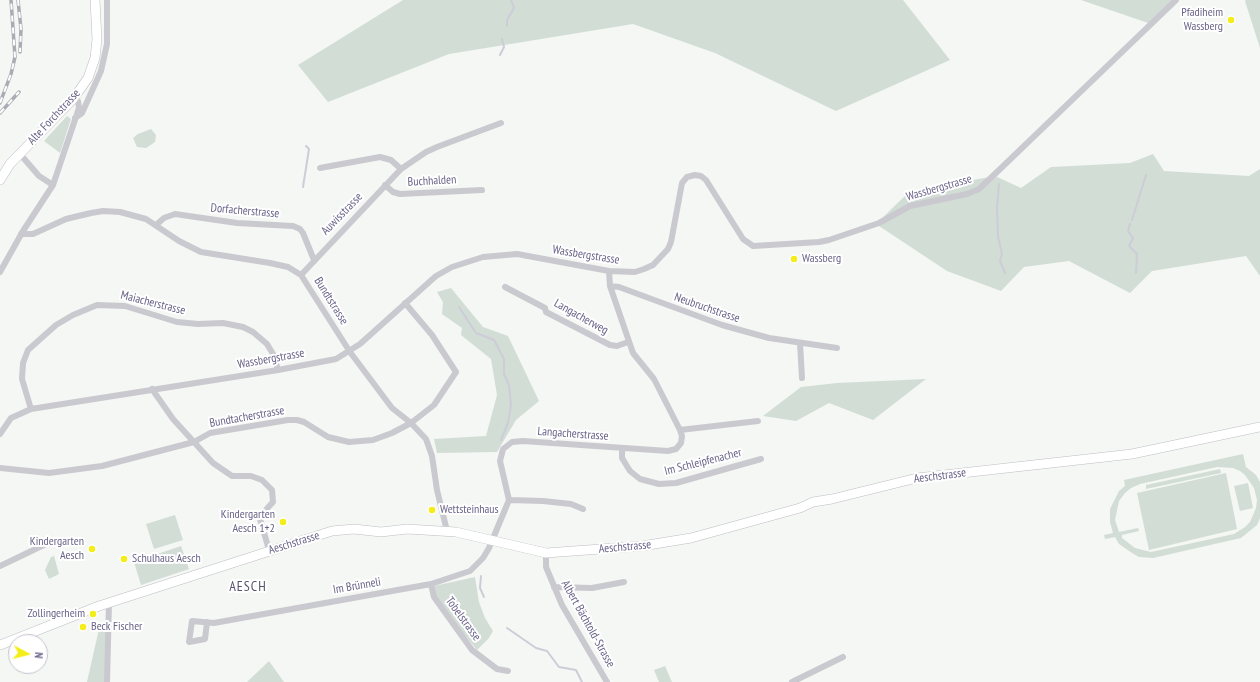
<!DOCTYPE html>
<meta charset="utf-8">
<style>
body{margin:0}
#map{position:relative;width:1260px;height:682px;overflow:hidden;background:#f4f7f3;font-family:"PT Sans Narrow",sans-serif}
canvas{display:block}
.north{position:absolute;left:8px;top:634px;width:40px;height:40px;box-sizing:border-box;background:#fff;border:1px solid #c3c1cf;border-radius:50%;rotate:97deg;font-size:11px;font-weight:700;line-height:16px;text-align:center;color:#6a6388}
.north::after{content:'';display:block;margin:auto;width:14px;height:18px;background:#f4ed17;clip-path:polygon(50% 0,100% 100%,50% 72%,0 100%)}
</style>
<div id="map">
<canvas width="1260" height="682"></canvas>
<div class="north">N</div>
</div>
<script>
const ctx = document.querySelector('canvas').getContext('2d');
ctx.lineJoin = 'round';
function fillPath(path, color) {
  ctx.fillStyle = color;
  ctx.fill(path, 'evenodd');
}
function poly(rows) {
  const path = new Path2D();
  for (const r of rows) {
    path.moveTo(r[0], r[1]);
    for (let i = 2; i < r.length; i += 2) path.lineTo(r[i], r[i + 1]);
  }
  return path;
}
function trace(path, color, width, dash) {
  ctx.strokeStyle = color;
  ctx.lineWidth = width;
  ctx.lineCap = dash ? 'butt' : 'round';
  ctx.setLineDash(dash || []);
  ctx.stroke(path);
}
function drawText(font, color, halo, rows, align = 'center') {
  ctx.font = font + ' "PT Sans Narrow",sans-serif';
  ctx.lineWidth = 4;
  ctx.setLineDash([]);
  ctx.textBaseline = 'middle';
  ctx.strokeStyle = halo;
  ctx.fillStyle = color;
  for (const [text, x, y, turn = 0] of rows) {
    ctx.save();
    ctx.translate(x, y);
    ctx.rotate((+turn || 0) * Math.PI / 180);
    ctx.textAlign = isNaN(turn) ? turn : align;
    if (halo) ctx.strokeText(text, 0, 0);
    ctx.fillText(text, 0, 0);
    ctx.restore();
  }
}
const green = poly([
 [403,0,903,0,950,60,836,111,715,53,633,24,449,54,328,102,298,65],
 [1081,0,1177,0,1151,24],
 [1246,0,1260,0,1260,48,1245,1],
 [67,116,71,119,60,153,44,141],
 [151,129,156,135,155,142,146,148,137,147,133,138,138,134],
 [1153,154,1164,171,1249,176,1260,169,1260,276,1246,256,1152,271,1130,293,1069,261,1024,267,1001,291,947,271,876,224,909,192,995,176,1021,188,1051,167,1130,163],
 [451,288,483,327,508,336,539,401,516,420,497,452,437,453,434,439,486,436,497,395,491,359,461,335,462,328,442,314,443,302,437,292],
 [926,379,873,420,829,403,796,421,763,416,801,387,837,383],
 [1243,454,1246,467,1256,475,1260,482,1260,518,1257,525,1241,538,1153,558,1139,557,1132,553,1119,544,1115,537,1105,539,1104,535,1113,533,1110,522,1110,509,1119,491,1125,486,1124,480],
 [1217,467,1233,468,1240,471,1245,475,1254,488,1257,500,1256,508,1250,522,1245,527,1234,534,1151,552,1135,548,1122,538,1122,535,1139,531,1138,528,1119,532,1115,520,1119,501,1125,493,1131,488,1140,484],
 [1220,469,1221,473,1146,489,1146,485],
 [1226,473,1237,529,1149,550,1137,493],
 [1248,483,1253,508,1240,511,1234,486],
 [175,515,183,540,154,549,146,524],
 [181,546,189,569,141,585,134,562],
 [54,556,59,574,49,579,45,570,51,557],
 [475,577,479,602,485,618,493,631,489,638,477,650,435,599,434,586],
 [99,629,107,629,106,682,87,682],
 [269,661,284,682,247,682],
 [665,666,672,682,659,682,654,670]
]);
const stream = poly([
 [507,26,507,20,514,8,511,0],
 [500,55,504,47,502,39],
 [999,184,997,208,998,236,1002,254,1000,261,1005,273],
 [303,187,309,149,306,146],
 [1132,220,1146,175],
 [1130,224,1128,231,1133,238,1129,246,1137,254,1136,273],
 [459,307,476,333,494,340,504,359,504,374,509,385,511,405,508,423,501,440],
 [481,576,480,588,484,597],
 [507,628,536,648,547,651,559,667,576,670,582,682]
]);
const street = poly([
 [75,118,82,113,101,71,107,44,107,0],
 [20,154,39,176,53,185],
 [320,168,380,157,391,160,401,169],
 [385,185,393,192,400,194,482,190],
 [156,225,164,218,175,214,237,223,293,226,300,229,303,233,314,260],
 [21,234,33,234,66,219,91,213,103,211,120,212,146,219,179,241,201,252,270,263,288,267,301,275,350,352,392,408,411,423,426,439,432,456,437,490,447,531],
 [0,272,23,231,53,185,79,108,78,101,73,99],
 [301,275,401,169,426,152,437,147,501,123],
 [610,286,619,287,722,325,769,338,837,348],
 [505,287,545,308,546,312,610,345,617,346,628,342],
 [800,343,802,378],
 [152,389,173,419,213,463,232,476,251,476,262,480,272,490,273,502,263,513,260,519,269,550],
 [31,409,22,379,23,363,28,350,56,325,73,315,97,305,125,306,177,322,198,324,223,323,243,327,253,332,267,344,273,354,278,370],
 [680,430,758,421],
 [0,434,11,418,31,409,278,370,336,359,360,344,436,276,452,267,483,257,517,254,609,271,635,272,644,269,653,265,668,249,671,242,682,183,687,177,695,175,701,176,706,180,743,239,753,246,819,242,829,240,879,223,910,206,967,194,979,189,997,172,1176,0],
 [622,448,622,458,630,471,640,479,659,484,676,483,761,459],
 [0,468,49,473,102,466,194,442,210,433,288,420,297,420,304,422,328,437,349,442,373,440,392,433,411,423,434,405,456,372,432,335,405,303],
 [509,500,543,501,571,504,583,509],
 [546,553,546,567,562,605,607,682],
 [0,566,48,543],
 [431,584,434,597,472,650,497,669,508,671],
 [554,587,592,588,624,582],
 [207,622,205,639,189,642,192,621,214,623,225,621,431,584,470,571,483,558,489,548,509,500,500,461,503,449,512,442,523,441,668,451,676,449,681,443,682,436,680,430,654,379,633,353,610,286,609,271],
 [107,682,109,603],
 [792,682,843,657]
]);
const secondary = poly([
 [0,180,10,164,73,99,88,78,95,58,97,39,95,0],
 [0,645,99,606,332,531,354,529,381,532,407,529,456,532,546,553,642,546,691,538,800,508,813,502,832,499,917,478,1132,454,1260,427]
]);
const rail = poly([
 [18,0,21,29,20,52],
 [0,103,11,74,15,57,11,0],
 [0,113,19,92]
]);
const markers = [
 [1231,20,4,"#f4ed17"],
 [794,259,4,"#f4ed17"],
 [432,510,4,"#f4ed17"],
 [283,522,4,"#f4ed17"],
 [92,549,4,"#f4ed17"],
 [124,559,4,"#f4ed17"],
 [93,614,4,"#f4ed17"],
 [83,627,4,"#f4ed17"]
];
const poiNames = [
 ["Pfadiheim",1223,13],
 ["Wassberg",1223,27],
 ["Wassberg",802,259,"left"],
 ["Wettsteinhaus",440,510,"left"],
 ["Kindergarten",275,515],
 ["Aesch 1+2",275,529],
 ["Kindergarten",84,542],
 ["Aesch",84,556],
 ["Schulhaus Aesch",132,559,"left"],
 ["Zollingerheim",85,614],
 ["Beck Fischer",91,627,"left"]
];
const streetNames = [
 ["Alte Forchstrasse",54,117,-47],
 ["Buchhalden",432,181,-3],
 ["Wassbergstrasse",939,188,-16],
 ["Dorfacherstrasse",245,211,5],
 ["Auwisstrasse",342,214,-46],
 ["Wassbergstrasse",586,255,9],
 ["Bundtstrasse",331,301,58],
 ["Maiacherstrasse",153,303,14],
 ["Neubruchstrasse",707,308,19],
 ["Langacherweg",581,317,29],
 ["Wassbergstrasse",271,359,-10],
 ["Bundtacherstrasse",247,417,-10],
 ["Langacherstrasse",573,434,4],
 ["Im Schleipfenacher",703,462,-14],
 ["Aeschstrasse",940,476,-7],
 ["Aeschstrasse",294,543,-17],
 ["Aeschstrasse",625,547,-5],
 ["Im Brünneli",357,586,-10],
 ["Tobelstrasse",463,619,54],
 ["Albert Bächtold-Strasse",588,624,61]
];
const quarterNames = [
 ["AESCH",248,587]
];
fillPath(green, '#d2ddd6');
trace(stream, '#cdcdd8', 2);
trace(secondary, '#bebdc6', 10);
trace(street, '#cac9cf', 6);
trace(secondary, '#fff', 9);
trace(rail, '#acaab5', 3.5);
trace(rail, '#fff', 2, [6]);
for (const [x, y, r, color] of markers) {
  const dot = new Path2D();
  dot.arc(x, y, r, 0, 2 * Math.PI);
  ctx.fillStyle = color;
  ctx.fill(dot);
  trace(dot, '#fff', 1.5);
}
drawText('12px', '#6a6388', '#fff', poiNames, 'right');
drawText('12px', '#6a6388', '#fff', streetNames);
ctx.letterSpacing = '1px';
drawText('14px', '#56526c', '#fff', quarterNames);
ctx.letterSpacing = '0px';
</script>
